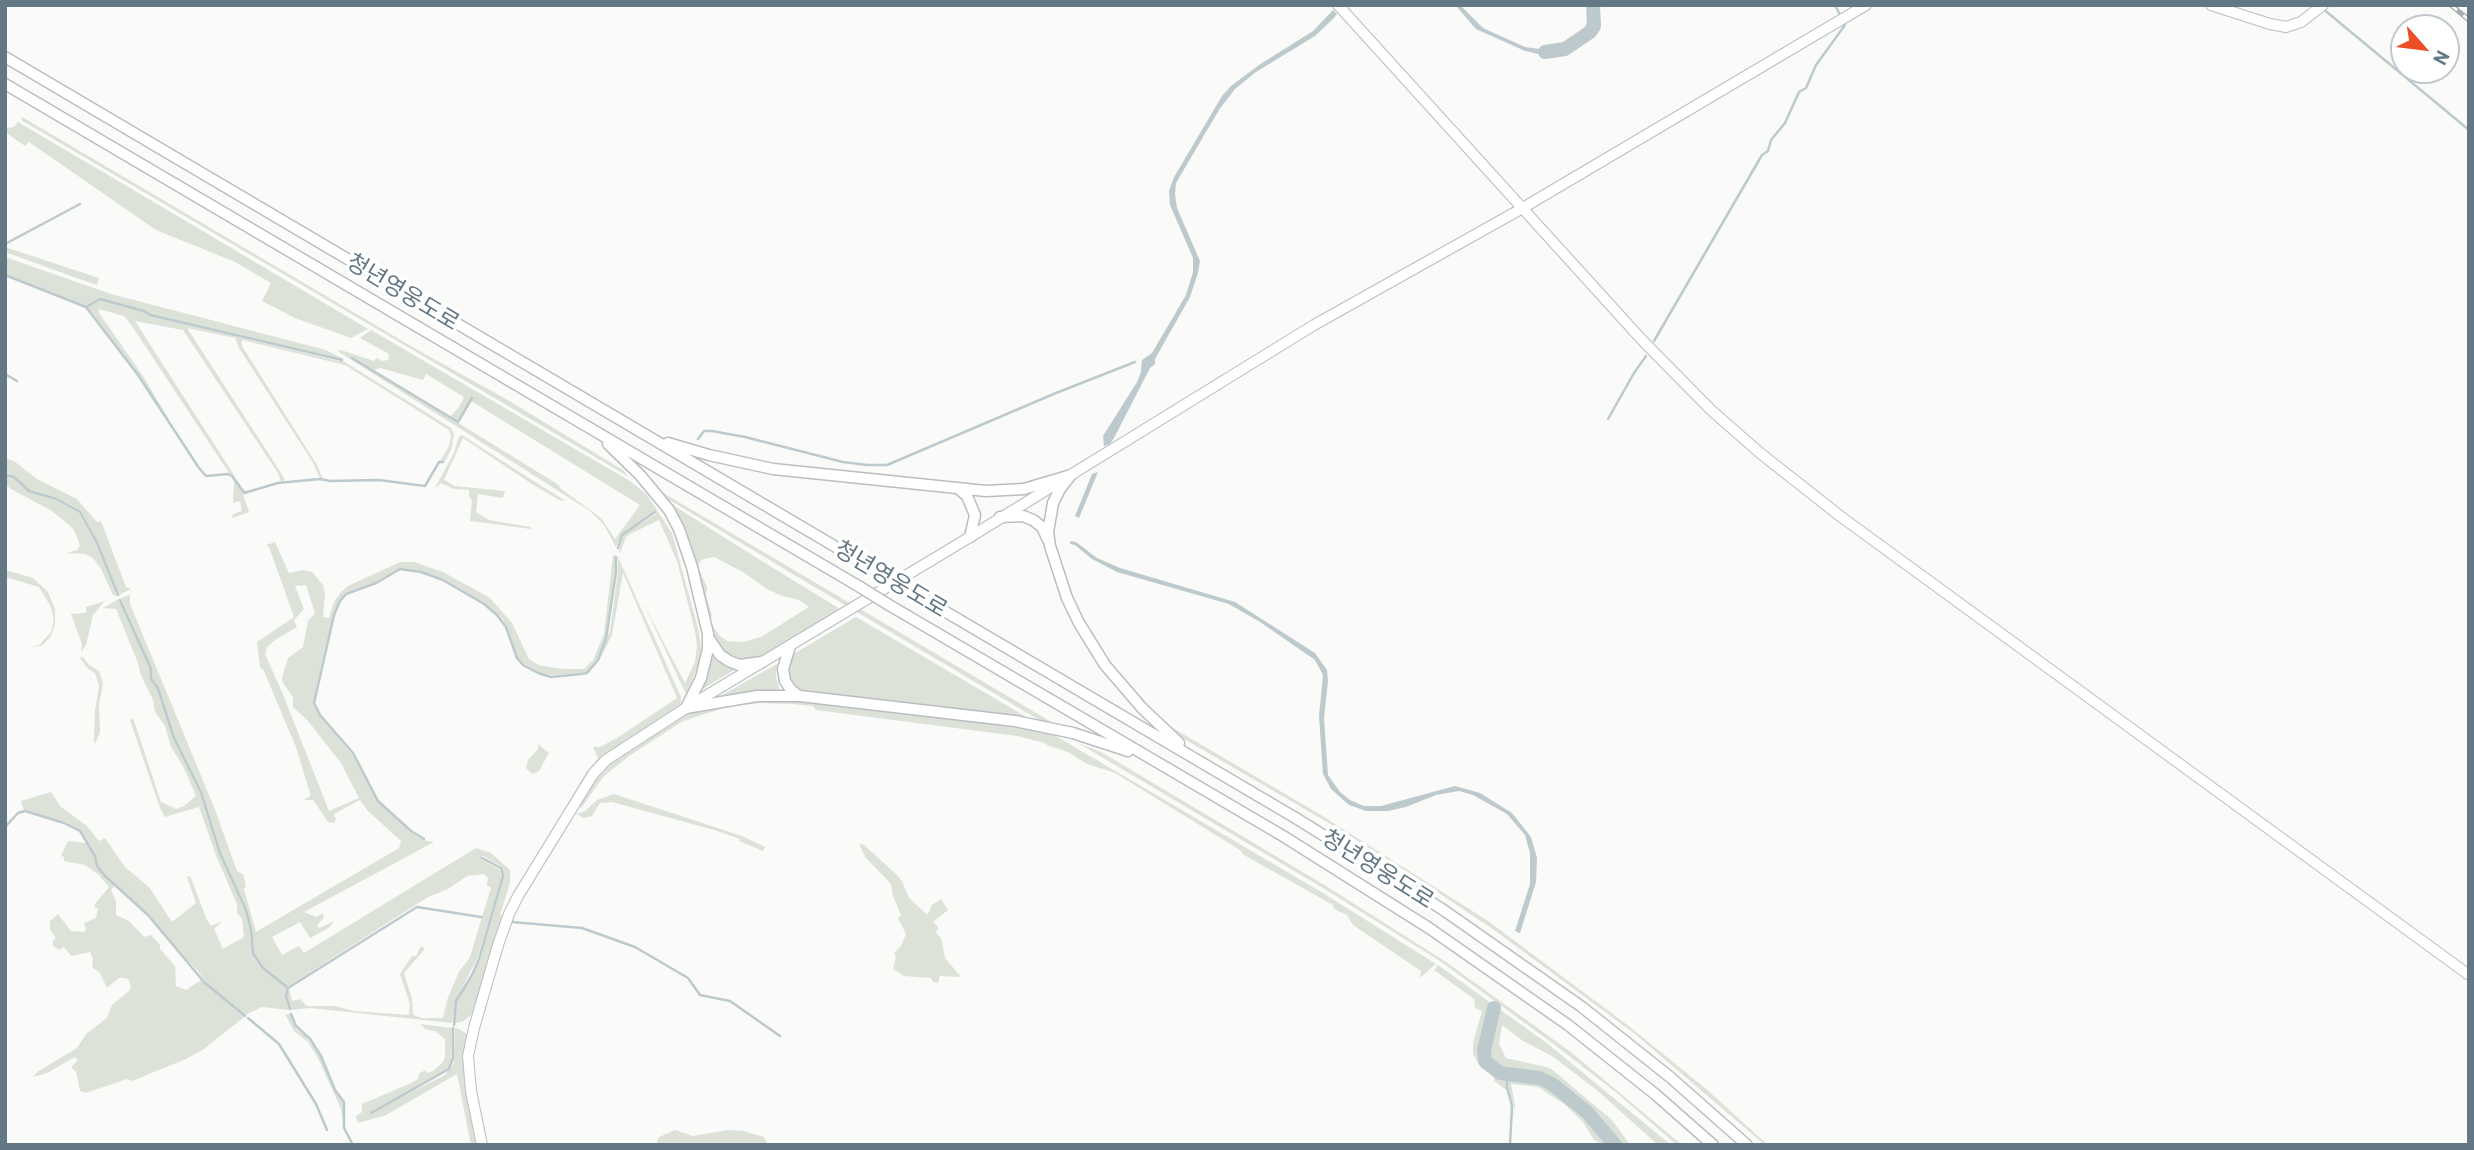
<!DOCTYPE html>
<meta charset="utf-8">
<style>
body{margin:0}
#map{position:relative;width:2474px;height:1150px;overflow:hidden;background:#fafaf8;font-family:Barlow,sans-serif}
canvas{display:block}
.frame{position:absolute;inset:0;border:7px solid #637784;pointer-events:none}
.north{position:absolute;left:2390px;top:14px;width:70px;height:70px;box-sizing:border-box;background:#fff;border:2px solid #c1c9ce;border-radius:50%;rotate:118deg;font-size:19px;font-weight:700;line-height:28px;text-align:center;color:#637784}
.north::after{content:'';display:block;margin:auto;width:24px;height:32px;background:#ec4e26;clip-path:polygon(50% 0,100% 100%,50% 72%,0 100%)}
</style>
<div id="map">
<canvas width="2474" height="1150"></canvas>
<div class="frame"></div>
<div class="north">N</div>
</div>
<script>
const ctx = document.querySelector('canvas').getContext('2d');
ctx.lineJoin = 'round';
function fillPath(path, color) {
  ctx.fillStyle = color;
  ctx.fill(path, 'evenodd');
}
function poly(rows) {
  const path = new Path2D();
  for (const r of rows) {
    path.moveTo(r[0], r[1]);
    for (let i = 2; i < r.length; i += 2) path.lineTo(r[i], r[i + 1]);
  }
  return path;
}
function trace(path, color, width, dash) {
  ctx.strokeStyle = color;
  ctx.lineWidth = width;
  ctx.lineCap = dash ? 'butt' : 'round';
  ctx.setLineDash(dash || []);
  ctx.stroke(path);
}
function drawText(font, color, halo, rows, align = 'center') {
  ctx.font = font + ' Barlow,"Noto Sans KR",sans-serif';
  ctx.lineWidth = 7;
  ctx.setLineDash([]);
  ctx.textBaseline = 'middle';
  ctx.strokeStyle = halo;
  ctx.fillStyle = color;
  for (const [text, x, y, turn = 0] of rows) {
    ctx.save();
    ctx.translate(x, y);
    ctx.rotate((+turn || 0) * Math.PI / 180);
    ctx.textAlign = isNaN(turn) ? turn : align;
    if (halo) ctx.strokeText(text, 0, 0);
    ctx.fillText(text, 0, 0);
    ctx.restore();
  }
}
const green = poly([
 [22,117,416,349,506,399,623,470,629,477,21,120],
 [18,122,147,198,368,329,351,338,295,318,264,302,262,301,271,283,235,262,156,230,29,142,25,146,5,132,5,128,14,127],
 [5,247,99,278,97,285,85,281,5,252],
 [5,257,111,294,326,350,343,359,338,360,150,314,144,310,99,298,86,306,5,274],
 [100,300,144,312,149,316,338,361,343,361,451,428,454,434,451,450,445,461,440,461,449,446,451,436,449,430,345,365,242,340,242,346,317,465,323,479,320,478,312,461,239,348,235,338,187,328,276,465,284,478,284,481,281,482,278,473,183,330,135,321,243,489,248,492,244,492,233,475,229,473,132,326,124,316,99,309,99,313,143,376,178,435,138,374,87,307],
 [371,330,630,481,647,495,672,533,699,632,701,649,699,663,686,694,644,605,685,683,695,662,697,646,695,631,677,561,659,520,630,534,626,537,620,553,619,551,623,535,656,514,655,512,622,534,616,547,604,525,590,511,339,352,338,350,344,351,374,361,377,358,382,361,388,360,389,354,360,338],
 [351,357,374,370,380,368,423,380,426,374,464,397,459,407,450,417,457,421,473,397,471,401,640,505,615,539,601,518,560,488,559,485],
 [462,435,527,477,566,501,559,500,532,484,463,438,444,480,455,486,505,491,503,498,478,494,476,512,489,520,531,527,531,529,470,521,472,500,469,497,469,490,454,489,441,483,435,488,453,455,459,437],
 [5,458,14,461,37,479,77,499,97,522,101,521,126,587,131,589,119,595,98,543,81,511,58,498,29,490,14,476,5,475],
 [5,477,13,478,29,492,57,500,79,513,96,544,117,596,113,595,101,569,93,558,85,554,67,553,77,550,80,545,74,530,69,525,52,511,11,489,5,484],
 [234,481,243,494,249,512,232,518,233,514,242,511,240,501,233,503],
 [660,491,1016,701,1053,723,1046,724,801,579,658,493],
 [668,502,765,563,840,609,753,661,738,661,715,647],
 [714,557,743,572,767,589,782,596,799,600,809,607,761,637,743,642,727,641,720,636,710,622,712,615,706,596,707,587,699,569,699,563,703,559],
 [275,542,289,573,303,570,312,572,323,585,325,593,323,617,329,618,334,602,341,592,348,586,400,562,414,562,443,572,490,598,512,623,529,659,538,665,562,669,584,669,593,660,604,634,613,556,615,554,615,572,605,639,597,660,587,672,581,673,551,675,538,672,524,664,517,658,503,619,484,603,444,579,421,571,400,568,375,582,345,593,333,615,313,703,319,715,352,754,378,802,410,832,423,840,434,842,304,912,316,917,323,913,324,918,317,925,319,928,334,921,329,928,310,938,300,922,272,937,282,955,299,946,304,953,476,848,491,853,510,870,510,883,500,915,502,916,587,771,598,758,593,747,600,747,617,738,677,698,623,573,612,635,599,661,610,631,618,572,618,557,681,697,681,702,677,708,608,754,522,884,474,1013,462,1022,454,1023,457,1001,473,975,480,959,504,876,501,866,483,856,481,859,499,869,502,878,477,959,456,1000,452,1023,310,1008,291,1010,287,997,289,989,292,1001,300,999,307,1006,335,1006,354,1011,409,1015,410,1004,400,974,412,956,416,956,421,946,425,949,404,973,412,999,413,1015,422,1018,443,1018,448,997,459,972,470,957,482,917,491,888,487,885,488,878,484,874,467,876,448,889,428,897,287,987,264,967,254,952,252,930,247,910,221,852,202,791,175,738,159,687,152,679,151,668,121,598,130,595,130,604,214,807,237,871,243,874,246,886,244,889,256,932,399,848,401,841,368,811,360,800,334,814,336,819,334,823,328,822,313,800,304,800,310,796,310,793,296,747,263,669,260,668,257,642,294,617,269,547,266,545],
 [306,585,315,613,308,621,303,647,288,658,282,677,283,683,293,697,293,707,308,721,341,763,359,798,329,811,282,692,265,654,267,647,275,640,297,627,294,620,304,609,295,586],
 [5,570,33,578,48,592,55,609,55,624,51,636,43,645,27,649,39,645,51,632,54,619,51,607,39,587,5,577],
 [119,599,150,669,150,679,158,688,173,739,201,792,219,853,245,910,250,931,252,953,263,969,287,989,285,997,289,1010,262,1007,245,1015,237,1010,205,981,198,971,167,939,149,915,105,875,98,866,96,855,81,831,65,822,24,811,21,801,51,792,60,806,87,826,99,841,105,838,125,867,149,887,172,922,196,903,187,877,190,876,207,920,211,926,222,921,214,929,223,949,244,937,242,918,237,913,237,904,217,858,199,807,165,817,160,808,130,720,133,718,161,802,176,809,184,806,196,796,183,766,171,747,165,726,155,712,153,700,140,673,138,663,116,609,103,608],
 [105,601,93,615,86,645,81,652,82,644,71,614,84,613,86,612,86,607],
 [856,617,1035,722,802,692,791,688,787,661,790,656],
 [709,653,717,661,736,669,696,693],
 [82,656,89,665,99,671,103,683,99,705,100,732,95,744,94,740,95,710,99,686,95,673,88,669,80,658],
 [777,664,776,677,780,691,747,693,717,698],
 [789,700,1016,725,1049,732,1323,893,1436,964,1420,978,1421,971,1353,925,1347,915,1334,909,1333,905,1244,855,1240,850,1115,773,1087,764,1068,752,1047,745,1045,743,1017,736,816,710,813,706,792,704,760,703,726,707,683,721,629,756,603,777,582,807,576,808,591,783,605,765,679,717,740,701],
 [1154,717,1321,815,1488,921,1630,1027,1705,1088,1768,1145,1765,1145,1635,1034,1497,932,1409,873,1339,829,1167,729],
 [1078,743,1101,752,1326,886,1446,962,1572,1053,1682,1145,1677,1145,1618,1094,1555,1045,1440,961,1323,888],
 [538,744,549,753,539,771,532,774,526,768,528,760,538,749],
 [614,794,742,836,765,847,763,851,739,841,740,839,714,830,612,802,600,803,592,816,584,818,576,814,585,811,597,800],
 [68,841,86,843,94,856,96,867,114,886,111,890,116,901,116,915,129,921,144,937,151,935,160,945,160,949,175,966,176,986,186,990,201,980,244,1017,204,1049,186,1059,132,1081,127,1079,86,1093,80,1091,76,1072,71,1067,78,1060,75,1057,47,1073,33,1077,37,1072,77,1048,86,1034,107,1018,112,1005,130,990,131,986,128,979,124,978,119,978,107,988,100,973,92,967,93,959,90,952,71,956,64,947,59,950,53,946,53,940,56,938,50,930,50,921,58,914,71,931,84,932,86,929,84,923,96,918,98,908,94,907,95,904,109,887,98,874,85,865,64,861,64,857,61,856],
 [859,844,864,845,896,874,902,881,909,898,925,913,928,914,932,905,941,899,948,910,933,922,938,927,936,933,941,938,945,958,961,977,940,976,938,983,933,982,931,978,904,976,893,969,896,957,894,953,901,946,906,934,898,918,901,915,893,896,891,884,866,858],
 [1438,965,1548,1044,1671,1145,1658,1145,1598,1091,1552,1056,1523,1041,1502,1025,1499,1044,1506,1058,1550,1068,1612,1120,1630,1145,1617,1145,1587,1111,1552,1083,1539,1077,1495,1069,1486,1060,1485,1055,1495,1009,1493,1008,1486,1030,1482,1056,1485,1063,1495,1072,1507,1076,1506,1088,1509,1092,1494,1081,1494,1076,1481,1068,1473,1054,1473,1043,1482,1011,1475,1008,1474,999,1434,970],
 [285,1014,290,1014,296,1029,305,1036,321,1057,331,1083,345,1106,343,1124,341,1109,319,1060,308,1042,294,1031],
 [420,1024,452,1028,451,1065,442,1074,369,1113,445,1075,454,1063,455,1028,459,1029,467,1034,464,1073,478,1145,471,1145,457,1074,386,1115,358,1123,356,1116,362,1112,362,1104,409,1084,418,1079,419,1074,425,1070,427,1073,433,1071,442,1063,445,1058,445,1039,435,1031,425,1029],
 [1509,1076,1548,1083,1585,1115,1613,1145,1603,1145,1594,1140,1583,1122,1564,1104,1538,1087,1511,1084,1515,1106,1513,1121,1514,1109,1508,1086],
 [675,1130,693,1136,729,1130,743,1131,764,1137,768,1145,656,1145,659,1137]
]);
const water = poly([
 [1455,5,1460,5,1483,28,1525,47,1547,50,1560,46,1565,51,1543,55,1525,51,1476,29],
 [1590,5,1596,5,1594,30,1583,42,1571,49,1565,43,1582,35,1592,25],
 [1333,10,1337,14,1333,19,1315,36,1256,72,1235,89,1219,110,1176,183,1175,194,1177,208,1200,261,1198,273,1190,297,1155,359,1155,364,1150,368,1114,438,1110,444,1104,446,1103,436,1137,382,1141,372,1142,360,1152,353,1186,295,1193,272,1193,258,1170,205,1169,191,1174,177,1222,96,1231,86,1259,65,1313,31],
 [1098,472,1079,518,1075,516,1092,474],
 [1070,541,1076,542,1097,558,1120,568,1235,602,1315,653,1327,670,1328,681,1324,718,1328,775,1340,792,1350,800,1364,806,1381,806,1455,786,1480,793,1512,813,1531,837,1537,858,1536,882,1520,933,1515,931,1530,884,1530,853,1525,835,1507,814,1473,795,1459,791,1436,795,1406,807,1388,811,1366,811,1349,805,1331,789,1323,774,1319,716,1323,675,1315,660,1260,622,1229,604,1117,572,1092,559,1075,545,1070,544]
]);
const stream = poly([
 [2322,8,2469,130],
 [5,244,80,204],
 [5,275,86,307,100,299,144,311,150,315,342,360],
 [86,307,138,375,199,468,206,476,228,474,232,476,244,493,278,483,320,479,330,481,379,480,425,486,439,462,443,462],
 [1654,341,1762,155,1768,151,1771,140,1785,123,1799,92,1806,88,1816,65,1845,25,1835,5],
 [352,358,458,422,472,398],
 [5,374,17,381],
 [1608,419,1634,373,1646,356],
 [698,439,704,431,712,431,745,437,843,462,867,465,887,465,1056,393,1135,362],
 [5,475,14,477,29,491,57,499,80,512,97,543,118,595],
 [618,548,622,535,655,512],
 [120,600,151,669,151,679,158,688,174,738,201,792,220,853,246,910,251,930,253,953,263,968,288,988,286,996,290,1009],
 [5,827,18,813,25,811,64,823,80,831,95,856,97,866,105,876,148,915,204,982,245,1016],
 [424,839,411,831,378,801,353,753,320,715,314,703,334,615,340,601,346,594,376,583,400,569,421,572,443,580,484,604,497,615,506,627,517,658,523,665,538,673,551,677,581,674,587,673,598,660,606,639,616,572,616,557],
 [512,922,582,928,635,947,688,978,700,995,730,1001,780,1036],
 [288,988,417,907,481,917],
 [291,1014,296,1026,310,1039,321,1056,335,1090,344,1102,344,1128,353,1145],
 [248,1018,279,1044,316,1104,327,1130],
 [454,1025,456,1001,472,975,479,959,503,876,501,868,482,858],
 [1507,1074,1507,1087,1512,1106,1510,1145],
 [371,1113,449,1069,453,1058,453,1028]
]);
const river = poly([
 [1545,52,1565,49,1590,32,1594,26,1593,5],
 [1494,1008,1484,1050,1485,1061,1500,1073,1539,1078,1552,1084,1587,1112,1615,1145]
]);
const major = poly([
 [1338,5,1642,340,1711,410,1760,453,1840,516,2469,975],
 [2211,5,2270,24,2286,27,2301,22,2323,5],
 [482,1145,471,1091,468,1056,474,1028,498,945,509,914,518,896,593,774,606,760,686,708,970,537,1314,325,1521,209,1866,5]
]);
const highway = poly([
 [5,57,880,573],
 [5,84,860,587],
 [668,443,709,455,773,469,986,491,1024,489,1071,475],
 [608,444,640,475,669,510,679,529,692,567,708,634,708,649,701,678,686,708],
 [1071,475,1060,489,1053,503,1048,532,1050,546,1067,598,1079,623,1105,665,1142,708,1179,743],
 [960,490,967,496,975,515,970,537],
 [1000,517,1023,516,1033,520,1042,527,1048,540],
 [912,592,1294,817,1442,909,1582,1007,1670,1077,1747,1145],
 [889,605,1283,836,1429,928,1568,1025,1655,1094,1713,1145],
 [710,640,720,655,729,661,739,665,762,662],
 [790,646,783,669,785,681,791,690,799,696],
 [686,708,757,696,800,696,1015,721,1073,733,1128,751]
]);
const rail = poly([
 [2451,5,2469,20]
]);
const highwayBridge = poly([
 [880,573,912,592],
 [860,587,889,605]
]);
const streetNames = [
 ["청년영웅도로",403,292,31],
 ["청년영웅도로",891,579,31],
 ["청년영웅도로",1378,869,32]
];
fillPath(green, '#dce2d8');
fillPath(water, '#bdcacd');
trace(stream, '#bdcacd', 2.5);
trace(river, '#bdcacd', 14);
trace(major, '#b8bec2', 12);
trace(highway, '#babec1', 13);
trace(major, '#fff', 10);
trace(highway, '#fff', 10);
trace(rail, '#a6aeb3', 5);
trace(rail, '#fff', 2.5, [8]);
trace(highwayBridge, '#babec1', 13, []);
trace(highwayBridge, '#fff', 10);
drawText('23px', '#637784', '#fff', streetNames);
</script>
